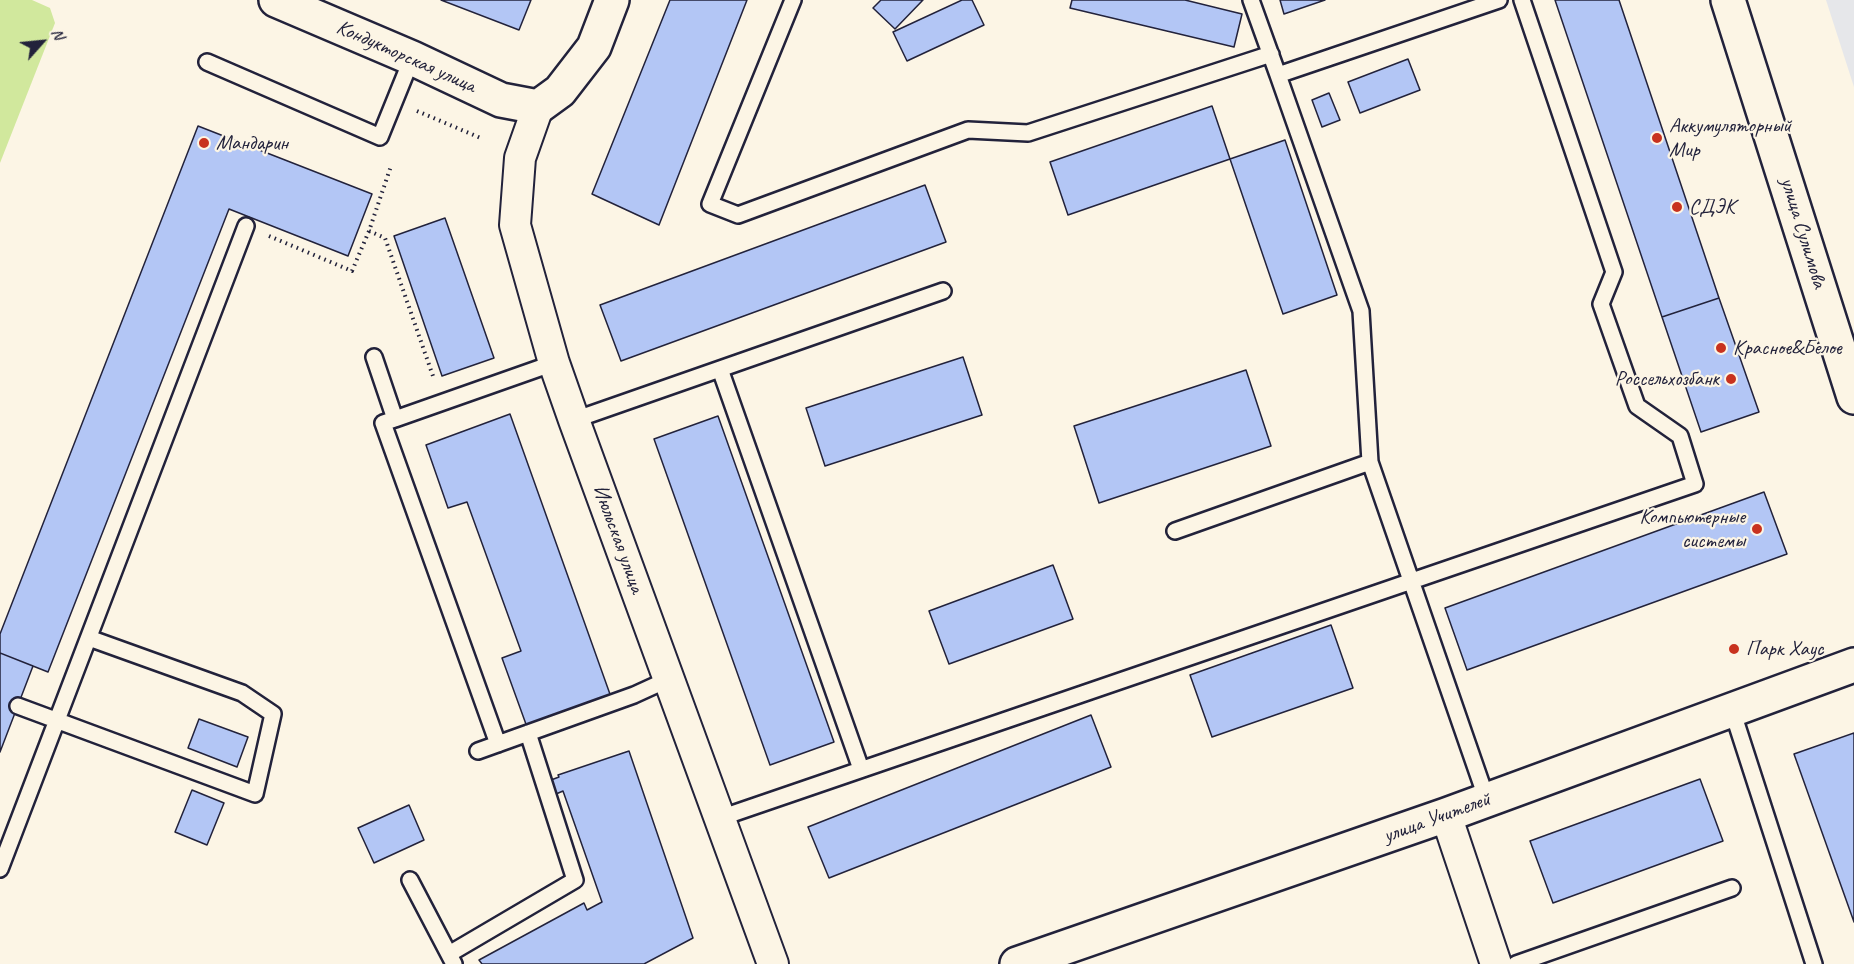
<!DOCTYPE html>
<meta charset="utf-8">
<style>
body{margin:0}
#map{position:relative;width:1854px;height:964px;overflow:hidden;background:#fcf5e5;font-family:Caveat,sans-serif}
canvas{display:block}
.north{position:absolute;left:12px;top:12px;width:60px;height:60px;-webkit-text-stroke:4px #fcf5e5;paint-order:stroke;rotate:63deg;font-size:16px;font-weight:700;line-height:24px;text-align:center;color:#22223b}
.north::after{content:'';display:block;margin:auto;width:21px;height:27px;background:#22223b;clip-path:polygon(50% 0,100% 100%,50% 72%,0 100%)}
</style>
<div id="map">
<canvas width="1854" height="964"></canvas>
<div class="north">N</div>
</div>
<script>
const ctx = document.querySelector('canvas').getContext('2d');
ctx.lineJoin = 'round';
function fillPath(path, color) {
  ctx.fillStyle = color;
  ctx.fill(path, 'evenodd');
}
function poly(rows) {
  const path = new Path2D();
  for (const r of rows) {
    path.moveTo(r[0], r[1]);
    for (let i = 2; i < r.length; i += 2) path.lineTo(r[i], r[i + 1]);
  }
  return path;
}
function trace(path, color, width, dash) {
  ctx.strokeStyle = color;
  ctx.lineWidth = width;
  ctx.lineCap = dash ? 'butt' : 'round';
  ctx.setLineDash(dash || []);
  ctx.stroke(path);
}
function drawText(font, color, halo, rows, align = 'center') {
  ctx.font = font + ' Caveat,sans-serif';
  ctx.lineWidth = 4.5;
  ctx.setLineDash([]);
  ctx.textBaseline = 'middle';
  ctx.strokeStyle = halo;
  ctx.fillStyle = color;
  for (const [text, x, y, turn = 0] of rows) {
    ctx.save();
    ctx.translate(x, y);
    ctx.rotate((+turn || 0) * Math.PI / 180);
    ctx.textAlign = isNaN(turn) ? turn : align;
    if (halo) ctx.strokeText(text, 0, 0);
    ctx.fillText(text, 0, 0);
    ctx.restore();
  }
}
const built = poly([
 [1826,0,1854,0,1854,87]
]);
const green = poly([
 [0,0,32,0,50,8,55,23,0,163]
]);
const building = poly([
 [441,0,531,0,519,30,441,0],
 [670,0,747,0,659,225,592,194,670,0],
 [881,0,923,0,895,29,873,8,881,0],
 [962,0,972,0,984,25,907,61,893,32,962,0],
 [1072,0,1185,0,1242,14,1234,47,1070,8,1072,0],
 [1280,0,1325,0,1284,14,1280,0],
 [1555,0,1619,0,1719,298,1662,317,1555,0],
 [1408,59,1420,90,1360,113,1348,82,1408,59],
 [1329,93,1340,120,1322,127,1312,100,1329,93],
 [1212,106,1230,159,1068,215,1050,162,1212,106],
 [198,126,372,194,348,256,229,209,48,672,0,653,0,634,198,126],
 [1285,140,1337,295,1283,314,1230,159,1285,140],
 [925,185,946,242,621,361,600,305,925,185],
 [445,218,494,358,442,376,394,236,445,218],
 [1719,298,1759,412,1701,432,1662,317,1719,298],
 [963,357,982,415,825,466,806,408,963,357],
 [1246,370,1271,446,1099,503,1074,426,1246,370],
 [510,414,611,697,527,727,502,658,521,651,467,502,448,508,426,445,510,414],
 [718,416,834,742,770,765,654,439,718,416],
 [1764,492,1787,554,1467,670,1445,608,1764,492],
 [1053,565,1073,619,949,664,929,611,1053,565],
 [1331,625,1353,688,1212,737,1190,675,1331,625],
 [0,653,33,666,0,752,0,653],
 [1091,715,1111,767,829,878,808,827,1091,715],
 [199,719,248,737,237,767,188,748,199,719],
 [1854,733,1854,922,1794,754,1854,733],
 [629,751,693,938,644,964,482,964,479,960,584,903,587,910,602,902,563,791,556,794,551,780,559,777,558,775,629,751],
 [1700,779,1723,841,1553,903,1530,841,1700,779],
 [192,790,224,803,207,845,175,832,192,790],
 [409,805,424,840,374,863,358,828,409,805]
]);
const path = poly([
 [417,111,483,139],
 [369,231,385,238,434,379],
 [269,236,352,271,369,231,391,166]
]);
const lane = poly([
 [793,0,710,204,738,215,968,130,1028,133,1271,54],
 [1251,0,1278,75],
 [207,62,380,137,412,58],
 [374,357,395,419,554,363],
 [720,369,861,769],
 [395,419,383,423,498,744],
 [574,420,943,291],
 [1175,531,1370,462],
 [18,706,255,794,273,714,242,693,89,638],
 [1732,710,1814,964],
 [478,751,634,695,669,679],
 [1487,800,1370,462,1361,311,1278,75,1499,0],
 [720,818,1695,484,1680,436,1637,406,1601,304,1614,272,1522,0],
 [0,869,246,226],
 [410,880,454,964],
 [449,954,575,880,528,733],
 [1516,964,1732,888]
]);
const street = poly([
 [538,107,520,158,515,225,554,363,574,420,773,964],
 [1446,815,1496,964]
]);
const secondary = poly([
 [276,0,412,58,501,100,538,107,560,91,594,47,612,0],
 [1728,0,1854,397],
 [1017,964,1446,815,1854,665]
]);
const markers = [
 [1657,138,6,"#c8321e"],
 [204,143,6,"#c8321e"],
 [1677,207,6,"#c8321e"],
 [1721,348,6,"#c8321e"],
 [1731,379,6,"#c8321e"],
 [1757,529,6,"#c8321e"],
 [1734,649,6,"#c8321e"]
];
const streetNames = [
 ["Кондукторская улица",406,57,24],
 ["улица Сулимова",1803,233,73],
 ["Июльская улица",618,539,70],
 ["улица Учителей",1437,818,-20]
];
const poiNames = [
 ["Аккумуляторный",1669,126],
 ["Мир",1669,150],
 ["Мандарин",216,143],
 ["СДЭК",1689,207],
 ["Красное&Белое",1733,348],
 ["Россельхозбанк",1719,379,"right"],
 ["Компьютерные",1745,517,"right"],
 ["системы",1745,541,"right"],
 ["Парк Хаус",1746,649]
];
fillPath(built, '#e6e7ea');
fillPath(green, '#d1e89d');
fillPath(building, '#b3c6f5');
trace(building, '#22223b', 1.5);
trace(lane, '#22223b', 20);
trace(street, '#22223b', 34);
trace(secondary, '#22223b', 38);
trace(path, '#22223b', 4, [1.5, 4.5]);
trace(lane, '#fcf5e5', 15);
trace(street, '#fcf5e5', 30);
trace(secondary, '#fcf5e5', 33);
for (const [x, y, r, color] of markers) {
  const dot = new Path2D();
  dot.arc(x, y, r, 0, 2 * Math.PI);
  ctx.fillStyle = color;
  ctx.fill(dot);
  trace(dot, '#fcf5e5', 2);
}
drawText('21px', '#22223b', '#fcf5e5', streetNames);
drawText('21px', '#22223b', '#fcf5e5', poiNames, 'left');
</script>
